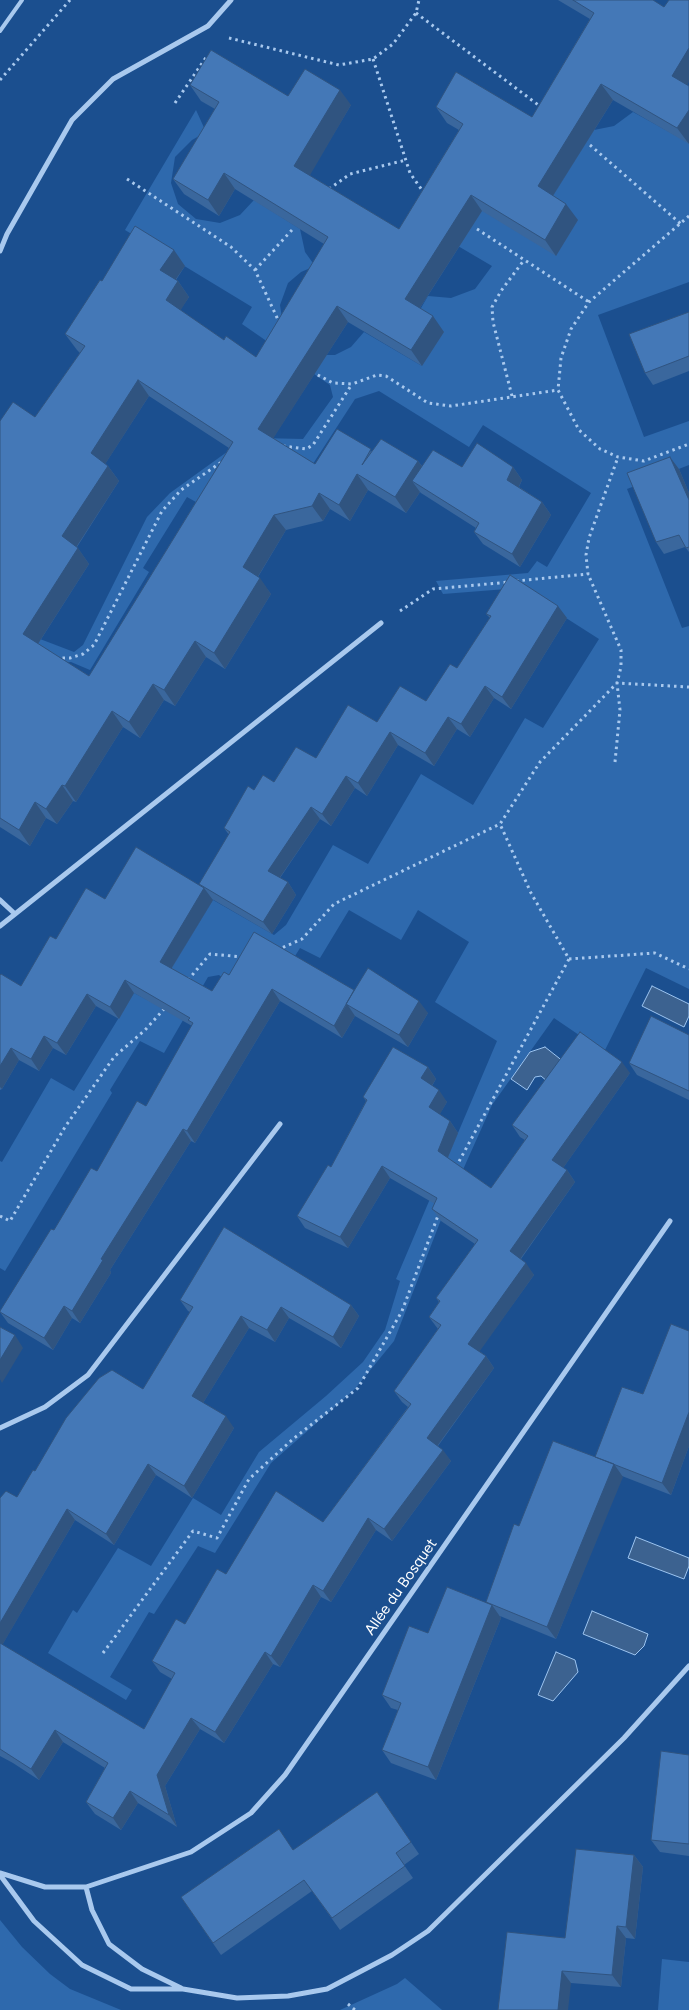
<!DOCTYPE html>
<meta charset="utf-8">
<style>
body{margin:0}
canvas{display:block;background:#1b4f8f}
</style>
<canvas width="689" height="2010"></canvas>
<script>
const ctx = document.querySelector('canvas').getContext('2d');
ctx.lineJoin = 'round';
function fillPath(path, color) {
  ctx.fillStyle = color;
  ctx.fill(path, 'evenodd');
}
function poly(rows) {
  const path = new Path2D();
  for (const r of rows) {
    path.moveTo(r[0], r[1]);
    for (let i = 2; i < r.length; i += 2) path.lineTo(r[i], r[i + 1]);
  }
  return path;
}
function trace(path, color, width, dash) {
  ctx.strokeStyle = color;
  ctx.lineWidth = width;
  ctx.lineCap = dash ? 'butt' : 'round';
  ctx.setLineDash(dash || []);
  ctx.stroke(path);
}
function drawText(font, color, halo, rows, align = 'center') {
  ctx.font = font + ' Figtree,sans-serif';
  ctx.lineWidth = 4.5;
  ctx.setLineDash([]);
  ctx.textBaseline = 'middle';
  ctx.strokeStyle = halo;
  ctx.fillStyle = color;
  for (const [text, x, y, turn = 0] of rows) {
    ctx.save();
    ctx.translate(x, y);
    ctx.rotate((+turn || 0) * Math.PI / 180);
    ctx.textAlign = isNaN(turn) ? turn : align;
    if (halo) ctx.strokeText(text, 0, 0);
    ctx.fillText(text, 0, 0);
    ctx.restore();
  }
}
const green = poly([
 [196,110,206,132,192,140,175,157,171,183,178,204,196,219,220,223,240,215,254,200,300,229,305,252,315,266,301,272,288,283,280,305,283,325,313,355,335,355,351,347,364,332,422,366,417,315,428,296,451,298,475,289,492,266,458,246,480,210,549,202,594,130,614,126,633,112,689,143,689,282,598,315,644,437,689,421,689,465,627,489,682,628,689,626,689,989,646,968,604,1052,554,1018,492,1105,444,1212,394,1341,354,1390,271,1463,215,1553,198,1546,154,1614,149,1612,110,1677,132,1690,126,1700,48,1653,73,1610,77,1613,118,1548,151,1566,193,1498,221,1515,259,1452,326,1396,363,1362,385,1330,400,1281,396,1279,497,1041,435,1002,469,942,418,910,401,940,349,910,320,958,300,948,272,993,227,981,219,975,208,977,164,1053,140,1041,110,1090,112,1093,5,1271,0,1268,0,1161,2,1162,51,1078,74,1091,134,993,151,1002,213,900,274,935,286,925,333,845,368,864,421,774,473,805,525,718,543,728,599,639,519,588,443,594,436,581,528,573,537,561,547,567,591,493,483,425,469,447,379,391,355,399,309,470,216,477,196,502,187,497,143,568,149,572,90,670,71,662,61,663,9,688,40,639,74,652,83,645,147,517,170,493,238,444,260,438,303,439,333,397,330,385,242,324,252,307,125,230],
 [0,1920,22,1947,50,1974,70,1989,121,2010,0,2010],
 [662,1959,689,1962,689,2010,658,2010],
 [405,1978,442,2010,340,2010,397,1984]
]);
const water = poly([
 [652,986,689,1004,689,1016,684,1027,642,1006,652,986],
 [545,1047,564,1062,548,1082,541,1076,535,1077,527,1090,511,1079,530,1052,545,1047],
 [636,1537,689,1558,689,1566,684,1579,628,1558,636,1537],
 [592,1611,648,1634,644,1646,635,1655,583,1634,592,1611],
 [556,1652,575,1660,578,1672,553,1701,538,1695,556,1652]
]);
const path = poly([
 [416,13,541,107],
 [229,38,339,65,373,59,393,44,416,13,419,0],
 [373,59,410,173,424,193],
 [0,80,70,0],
 [175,103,207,56],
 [590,145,681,224],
 [127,179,231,247,255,270,279,322],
 [329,189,350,174,406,160],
 [689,216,589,302,571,329,561,358,558,390,579,430,600,449,618,457,644,461,689,444],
 [477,229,589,302],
 [255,270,292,230],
 [312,372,333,383,352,384,377,375,386,376,428,403,451,406,558,390],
 [512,396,493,322,492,307,501,291,524,260],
 [283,446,306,449,313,445,352,384],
 [516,581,588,574,586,555,589,538,618,457],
 [400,611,433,589,510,582],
 [56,658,70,658,83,654,94,645,162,511,181,490,223,461],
 [615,762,620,710,617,683,689,687],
 [277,950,302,939,334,904,500,824,540,762,617,683,621,667,621,650,588,574],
 [569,959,655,953,689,969],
 [188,980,210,954,243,957],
 [456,1167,569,959,531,893,500,824],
 [0,1216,10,1221,65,1127,114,1057,145,1030,165,1008],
 [103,1653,193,1531,217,1538,249,1479,293,1439,358,1388,402,1311,439,1213],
 [348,2004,355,2010]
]);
const lane = poly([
 [0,31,22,0]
]);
const street = poly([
 [0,251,7,234,72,120,113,79,208,26,231,0],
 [0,900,15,914],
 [0,926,381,623],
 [0,1428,45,1407,88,1375,280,1124],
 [0,1873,45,1887,86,1887,191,1852,251,1813,285,1775,670,1221],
 [0,1875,34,1921,82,1965,131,1989,183,1989,237,1998,288,1996,327,1989,392,1955,428,1931,624,1738,689,1666],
 [86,1887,92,1910,109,1944,142,1969,181,1988]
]);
const wall = poly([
 [558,0,653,0,687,85,689,86,689,144,613,100,553,196,578,220,556,256,482,211,420,308,444,332,422,366,348,322,273,438,315,464,372,451,418,461,422,466,513,467,522,480,519,487,542,502,551,515,520,567,483,544,474,532,476,528,421,493,420,492,406,513,368,490,350,521,330,509,323,521,286,530,258,577,271,594,225,669,206,657,175,706,164,700,140,738,123,727,76,802,73,801,57,824,46,818,30,846,0,827,0,421,35,417,80,353,77,350,65,334,102,281,185,266,176,280,178,281,189,297,180,310,224,340,256,357,324,244,235,189,219,216,184,194,173,179,215,109,201,101,190,85,288,96,351,105,309,175,399,229,459,130,447,123,436,107,532,117,590,19],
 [149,396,229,448,89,676,38,644,89,564,77,547,119,481,108,466,105,464],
 [689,312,689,371,653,385,645,373],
 [679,469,689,493,689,552,685,547,664,554,656,542],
 [486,614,567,618,511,709,494,698,470,737,457,729,434,766,398,745,367,796,355,788,331,826,320,819,280,878,288,882,296,895,272,934,212,899,213,900,172,968,212,991,229,975,354,990,428,1013,408,1047,355,1016,342,1038,280,1001,195,1143,191,1141,110,1270,111,1273,80,1323,72,1318,53,1350,8,1323,0,1312,54,1230,146,1106,192,1026,134,993,119,1019,96,1006,66,1055,53,1048,39,1071,19,1060,2,1089,0,1090,0,975,21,986,56,939,105,899,200,885,229,835,224,828,254,790,274,782,377,722,426,701,457,668,490,618],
 [689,1035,689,1100,637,1075,629,1063],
 [428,1067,436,1079,432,1086,447,1102,439,1115,450,1121,458,1133,448,1158,491,1188,525,1140,520,1137,512,1125,630,1073,563,1168,567,1170,575,1182,521,1259,534,1275,479,1351,486,1356,494,1368,438,1446,451,1461,392,1541,376,1530,331,1602,321,1597,280,1667,273,1664,224,1743,200,1729,165,1786,177,1827,138,1803,121,1830,95,1814,86,1802,105,1768,63,1742,39,1780,13,1763,0,1756,0,1498,17,1497,35,1471,143,1389,190,1312,188,1311,180,1300,351,1305,359,1316,341,1348,289,1318,275,1342,249,1328,203,1403,234,1428,192,1498,156,1475,114,1545,75,1520,2,1645,144,1729,172,1679,160,1672,152,1661,185,1624,226,1574,323,1522,408,1407,402,1402,394,1391,438,1329,429,1317,439,1302,436,1298,475,1244,441,1221,432,1209,435,1204,390,1178,348,1248,305,1228,297,1216,331,1167,366,1101,363,1097],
 [689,1331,689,1446,671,1495,622,1476,556,1639,500,1616,501,1618,436,1780,391,1763,382,1750,398,1710,391,1708,382,1695,428,1633,487,1603,486,1602,519,1526,595,1457,643,1394],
 [689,1755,689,1856,660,1852,651,1840],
 [377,1792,419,1854,404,1865,413,1878,340,1930,312,1891,221,1955,181,1897,294,1850],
 [634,1855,643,1867,635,1939,626,1938,621,1987,571,1983,498,2010,565,1938]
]);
const shadedWall = poly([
 [689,48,689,82,683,92,672,76],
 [601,84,613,100,549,202,538,186],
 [340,90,351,105,306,182,294,166],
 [689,110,689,144,677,128],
 [224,173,235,189,219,216,208,200],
 [471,195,482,211,416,314,405,299],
 [566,204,578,220,556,256,545,240],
 [174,250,185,266,171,286,160,270],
 [178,281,189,297,177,316,166,300],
 [337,306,348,322,269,445,258,429],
 [433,316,444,332,422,366,411,350],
 [138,380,149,396,102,469,91,453],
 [670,457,679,469,689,493,689,500],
 [418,461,430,477,412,481,420,492,406,513,395,497],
 [108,466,119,481,73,552,62,536],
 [513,467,522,480,516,492,507,480],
 [357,474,368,490,350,521,339,505],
 [319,493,330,509,323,521,312,506],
 [542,502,551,515,520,567,512,554],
 [274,515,286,530,254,583,243,567],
 [78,548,89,564,34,650,23,634],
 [260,578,271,594,225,669,214,653],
 [558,606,567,618,511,709,502,697],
 [195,641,206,657,175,706,164,690],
 [153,684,164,700,140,738,129,722],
 [485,686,494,698,470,737,461,724],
 [112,711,123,727,76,802,65,786],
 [448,717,457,729,434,766,425,753],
 [390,732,398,745,367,796,358,783],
 [346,776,355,788,331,826,322,814],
 [62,785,73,801,57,824,46,809],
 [35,802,46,818,30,846,19,830],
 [311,807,320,819,276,883,268,871],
 [288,882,296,895,272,934,263,922],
 [204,888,213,900,168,974,160,962],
 [125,980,134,993,119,1019,110,1007],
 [272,989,280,1001,195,1143,187,1131],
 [87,994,96,1006,66,1055,57,1043],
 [419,1001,428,1013,408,1047,399,1035],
 [347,1004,355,1016,342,1038,334,1026],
 [44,1036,53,1048,39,1071,31,1059],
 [11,1048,19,1060,2,1089,0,1087,0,1066],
 [622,1062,630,1073,561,1171,552,1160],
 [428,1067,436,1079,429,1090,421,1078],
 [439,1090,447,1102,437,1119,429,1107],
 [450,1121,458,1133,446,1162,438,1151],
 [183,1129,191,1141,110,1270,111,1273,80,1323,72,1311,101,1259],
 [382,1166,390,1178,348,1248,340,1237],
 [567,1170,575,1182,518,1262,510,1251],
 [526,1263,534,1275,477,1355,468,1344],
 [351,1305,359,1316,341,1348,333,1337],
 [64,1306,72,1318,53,1350,44,1338],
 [281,1307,289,1318,275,1342,267,1330],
 [241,1316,249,1328,200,1408,192,1396],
 [15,1335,23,1348,2,1383,0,1379,0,1360],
 [486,1356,494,1368,435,1449,427,1438],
 [689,1412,689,1446,671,1495,662,1483],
 [226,1416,234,1428,192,1498,184,1486],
 [443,1450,451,1461,392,1541,384,1529],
 [148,1464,156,1475,114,1545,106,1534],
 [614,1464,623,1477,556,1639,547,1627],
 [67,1509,75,1520,0,1649,0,1623],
 [368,1518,376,1530,331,1602,323,1591],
 [313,1585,321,1597,280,1667,271,1656],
 [492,1605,501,1618,436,1780,428,1767],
 [265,1652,273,1664,224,1743,215,1732],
 [191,1718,200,1729,165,1786,177,1827,169,1815,157,1775],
 [55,1730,63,1742,39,1780,31,1769],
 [130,1791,138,1803,121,1830,113,1818],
 [634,1855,643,1867,635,1939,626,1927],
 [617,1926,626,1938,621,1987,612,1975],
 [562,1971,571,1983,568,2010,558,2010]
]);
const building = poly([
 [573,0,653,0,664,7,669,0,689,0,689,48,672,76,689,86,689,110,677,128,601,84,538,186,566,204,545,240,471,195,405,299,433,316,411,350,337,306,258,429,315,464,337,429,371,449,362,465,381,439,418,461,395,497,357,474,339,505,319,493,312,506,274,515,243,567,260,578,214,653,195,641,164,690,153,684,129,722,112,711,65,786,62,785,46,809,35,802,19,830,0,818,0,421,13,402,35,417,85,346,65,334,100,280,102,281,135,226,174,250,160,270,178,281,166,300,224,340,226,336,256,357,328,237,224,173,208,200,173,179,219,102,190,85,211,50,288,96,305,69,340,90,294,166,399,229,463,124,436,107,456,72,532,117,594,13,573,0],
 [138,380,233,442,89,676,23,634,78,548,62,536,108,466,91,453,138,380],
 [689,312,689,356,645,373,629,334,689,312],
 [477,443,513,467,507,480,542,502,512,554,474,532,479,523,412,481,433,450,462,467,477,443],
 [670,457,689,500,689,547,686,548,679,535,656,542,627,473,670,457],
 [510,575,558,606,502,697,485,686,461,724,448,717,425,753,390,732,358,783,346,776,322,814,311,807,268,871,288,882,263,922,199,884,230,832,224,828,248,786,254,790,263,775,274,782,296,747,316,758,348,705,377,722,400,686,426,701,450,664,457,668,491,616,486,614,510,575],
 [136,847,204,888,160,962,212,991,224,972,229,975,254,932,354,990,334,1026,272,989,187,1131,183,1129,101,1259,103,1260,72,1311,64,1306,44,1338,0,1312,0,1311,51,1229,54,1230,91,1168,97,1171,137,1101,146,1106,193,1023,188,1020,190,1018,125,980,110,1007,87,994,57,1043,44,1036,31,1059,11,1048,0,1066,0,975,1,974,21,986,50,936,56,939,86,888,105,899,136,847],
 [368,968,419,1001,399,1035,346,1004,368,968],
 [651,1016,689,1035,689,1091,629,1063,651,1016],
 [580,1032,622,1062,552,1160,567,1170,510,1251,526,1263,468,1344,486,1356,427,1438,443,1450,384,1529,368,1518,323,1591,313,1585,271,1656,265,1652,215,1732,191,1718,157,1775,169,1815,130,1791,113,1818,86,1802,108,1763,55,1730,31,1769,0,1749,0,1643,144,1729,175,1673,152,1661,176,1619,185,1624,217,1569,226,1574,276,1491,323,1522,411,1404,394,1391,441,1325,429,1317,440,1301,436,1298,478,1240,432,1209,437,1198,382,1166,340,1237,297,1216,328,1165,331,1167,367,1100,363,1097,393,1047,428,1067,421,1078,439,1090,429,1107,450,1121,438,1151,491,1188,528,1136,512,1125,580,1032],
 [224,1227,351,1305,333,1337,281,1307,267,1330,241,1316,192,1396,226,1416,184,1486,148,1464,106,1534,67,1509,0,1623,0,1498,6,1491,17,1497,33,1470,35,1471,66,1418,99,1378,112,1370,143,1389,193,1307,180,1300,224,1227],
 [671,1324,689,1331,689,1412,662,1483,595,1457,622,1387,643,1394,671,1324],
 [0,1327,15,1335,0,1360,0,1327],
 [553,1441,614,1464,547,1627,486,1602,514,1524,519,1526,553,1441],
 [447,1587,492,1605,428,1767,382,1750,401,1703,382,1695,409,1626,428,1633,447,1587],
 [661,1751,689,1755,689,1844,651,1840,661,1751],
 [377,1792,411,1842,396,1853,405,1866,332,1918,304,1880,213,1943,181,1897,279,1829,293,1850,377,1792],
 [576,1849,634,1855,626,1927,617,1926,612,1975,562,1971,558,2010,498,2010,507,1932,565,1938,576,1849]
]);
const streetNames = [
 ["Allée du Bosquet",401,1587,-55]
];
fillPath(green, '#2e69ad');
fillPath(water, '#3c6290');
trace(water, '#9cc4f0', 1);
trace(path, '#a9c9ee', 3, [2.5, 4]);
trace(lane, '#a9c9ee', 4);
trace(street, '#a9c9ee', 5);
fillPath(wall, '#3a679d');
fillPath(shadedWall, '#305480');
fillPath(building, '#4478b7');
trace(building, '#305480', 1);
drawText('15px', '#fff', '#1b4f8f', streetNames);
</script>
